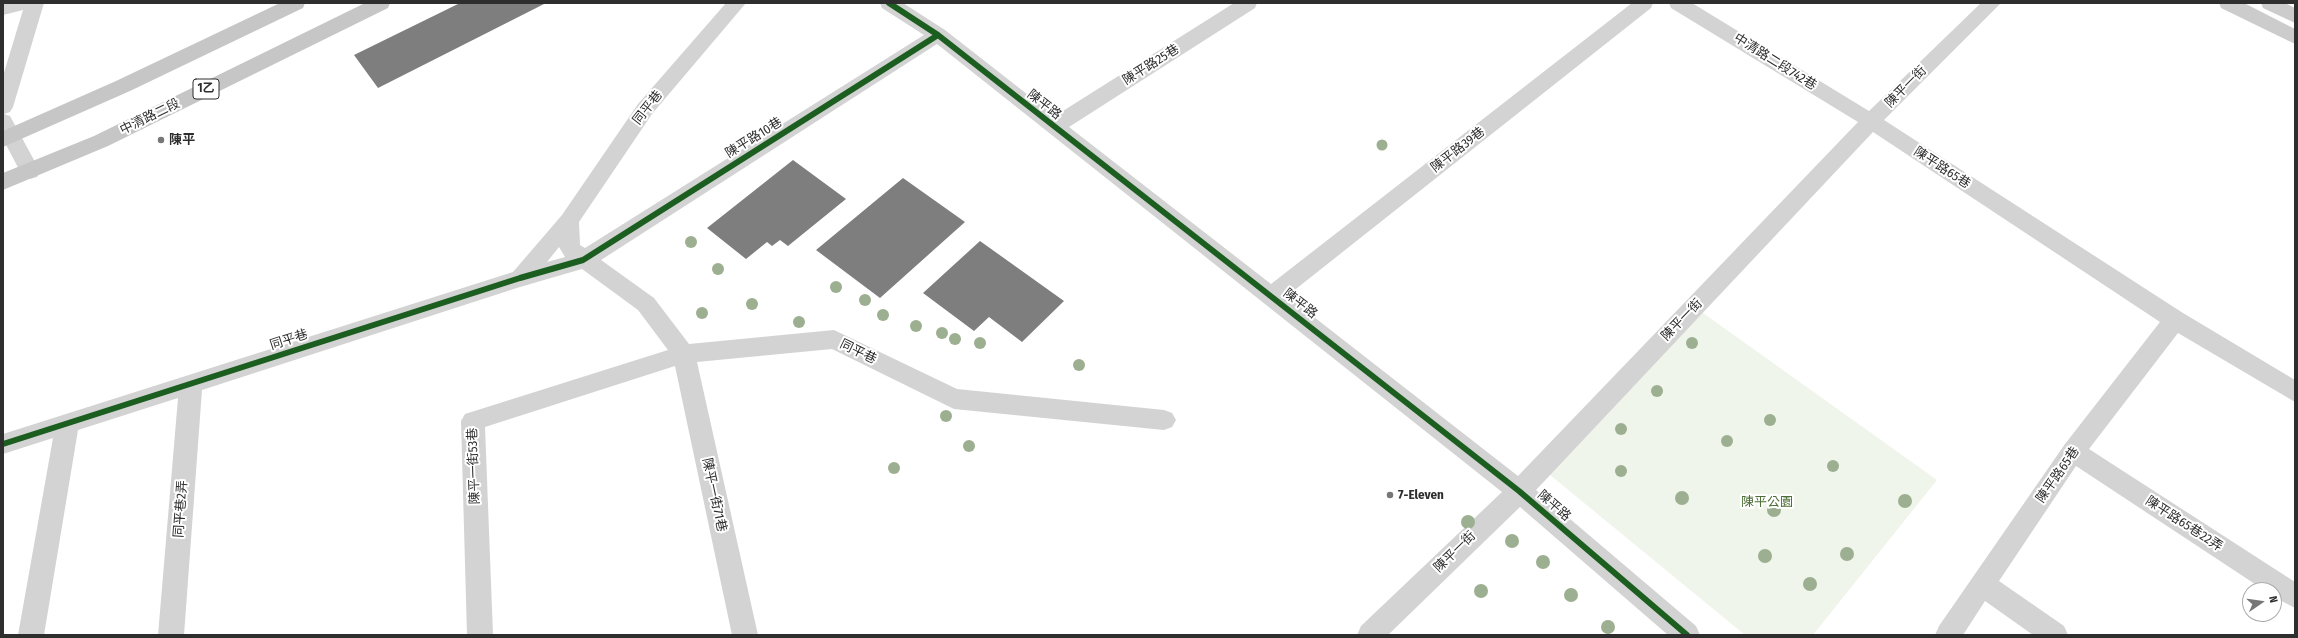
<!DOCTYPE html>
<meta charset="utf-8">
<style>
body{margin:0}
#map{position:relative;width:2298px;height:638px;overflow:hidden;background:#fff;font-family:"Fira Sans Condensed",sans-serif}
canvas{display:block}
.frame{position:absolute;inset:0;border:4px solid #2e2e2e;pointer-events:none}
.north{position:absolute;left:2242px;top:582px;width:40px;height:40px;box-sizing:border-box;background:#fff;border:1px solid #ababab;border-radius:50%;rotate:77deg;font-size:11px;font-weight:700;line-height:16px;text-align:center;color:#2e2e2e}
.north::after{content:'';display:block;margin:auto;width:14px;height:18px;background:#777;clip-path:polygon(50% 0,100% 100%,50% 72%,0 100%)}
</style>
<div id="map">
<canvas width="2298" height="638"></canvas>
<div class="frame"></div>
<div class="north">N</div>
</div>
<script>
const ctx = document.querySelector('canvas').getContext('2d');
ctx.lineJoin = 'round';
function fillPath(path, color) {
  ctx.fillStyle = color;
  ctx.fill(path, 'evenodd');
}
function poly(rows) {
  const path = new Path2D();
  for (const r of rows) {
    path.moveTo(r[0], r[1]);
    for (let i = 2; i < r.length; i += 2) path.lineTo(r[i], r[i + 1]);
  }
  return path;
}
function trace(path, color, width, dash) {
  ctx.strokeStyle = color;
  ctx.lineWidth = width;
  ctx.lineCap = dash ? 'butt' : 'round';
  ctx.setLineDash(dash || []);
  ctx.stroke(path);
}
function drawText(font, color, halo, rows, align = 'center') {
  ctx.font = font + ' "Fira Sans Condensed","Noto Sans TC",sans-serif';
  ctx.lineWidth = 4;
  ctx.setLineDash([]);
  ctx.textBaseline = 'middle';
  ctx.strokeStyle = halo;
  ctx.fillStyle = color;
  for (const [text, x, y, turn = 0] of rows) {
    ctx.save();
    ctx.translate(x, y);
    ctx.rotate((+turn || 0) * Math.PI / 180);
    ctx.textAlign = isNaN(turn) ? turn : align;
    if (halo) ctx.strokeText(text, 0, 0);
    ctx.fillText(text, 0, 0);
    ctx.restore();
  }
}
const green = poly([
 [1696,308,1937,480,1813,635,1745,635,1539,466]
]);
const building = poly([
 [460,3,546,3,378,88,354,55],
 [793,160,846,199,788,246,780,240,772,246,767,242,746,259,707,228],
 [903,178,965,222,880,298,816,250],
 [980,241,1064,301,1022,342,989,317,974,331,923,293]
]);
const street = poly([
 [3,3,44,3,13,107,10,112,4,114,10,116,40,171,37,177,30,179,23,177,3,139,3,76,23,10,3,15,3,3],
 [726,3,746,3,652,114,579,222,580,245,585,248,924,35,882,8,880,3,903,3,945,30,1055,116,1234,3,1257,3,1255,8,1069,127,1271,284,1632,3,1653,3,1651,8,1287,296,1518,476,1858,122,1671,8,1669,3,1692,3,1869,111,1981,3,2001,3,1884,120,2183,313,2295,380,2295,402,2178,333,2089,449,2295,582,2295,608,2274,597,2274,590,2264,590,2076,466,1999,581,2064,626,2068,635,2033,635,1985,601,1963,635,1935,635,1939,626,2065,444,2160,322,1873,132,1536,490,1696,626,1700,635,1668,635,1520,507,1388,635,1357,635,1361,626,1502,492,937,44,601,260,654,298,689,344,834,330,957,389,1164,410,1172,413,1176,420,1172,427,1164,430,954,409,832,349,697,362,758,635,732,635,675,366,485,427,493,635,467,635,461,421,465,414,668,350,638,310,582,269,520,287,202,390,184,635,158,635,178,398,78,430,44,635,18,635,53,438,3,454,3,434,513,272,562,215,638,104,726,3],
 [559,247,565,257,547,262,559,247]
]);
const secondary = poly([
 [2219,3,2244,3,2295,29,2295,44,2221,8,2219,3],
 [2261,3,2285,3,2295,8,2295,23,2263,8,2261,3]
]);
const primary = poly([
 [280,3,305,3,303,8,130,91,3,147,3,131,116,81,280,3],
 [365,3,390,3,388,8,108,146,3,190,3,173,94,136,365,3]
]);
const cycleway = poly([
 [889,3,938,35,1519,491,1687,635],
 [3,444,520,278,583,260,938,35]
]);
const trees = [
 [1382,145,5.5],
 [691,242,6],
 [718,269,6],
 [836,287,6],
 [865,300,6],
 [752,304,6],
 [702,313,6],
 [883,315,6],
 [799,322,6],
 [916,326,6],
 [942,333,6],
 [955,339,6],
 [980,343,6],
 [1692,343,6],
 [1079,365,6],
 [1657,391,6],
 [946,416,6],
 [1770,420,6],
 [1621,429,6],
 [1727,441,6],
 [969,446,6],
 [1833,466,6],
 [894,468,6],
 [1621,471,6],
 [1682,498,7],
 [1905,501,7],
 [1774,510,7],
 [1468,522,7],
 [1512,541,7],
 [1847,554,7],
 [1765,556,7],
 [1543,562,7],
 [1810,584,7],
 [1481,591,7],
 [1571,595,7],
 [1608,627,7]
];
const markers = [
 [161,140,4,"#777"],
 [1390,495,4,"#777"]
];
const shields = [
 [206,89,26]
];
const shieldNames = [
 ["1乙",206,89]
];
const streetNames = [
 ["中清路二段742巷",1775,62,32],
 ["陳平路25巷",1151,65,-32],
 ["陳平一街",1906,87,-45],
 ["陳平路",1044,105,38],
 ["同平巷",648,108,-52],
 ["中清路二段",150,117,-26],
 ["陳平路10巷",754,138,-32],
 ["陳平路39巷",1458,150,-38],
 ["陳平路65巷",1942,168,33],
 ["陳平路",1300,304,38],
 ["陳平一街",1682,320,-46],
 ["同平巷",289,340,-18],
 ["同平巷",858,352,26],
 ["陳平一街53巷",474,466,-92],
 ["陳平路65巷",2058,475,-55],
 ["陳平一街71巷",714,495,78],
 ["陳平路",1554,506,41],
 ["同平巷2弄",181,509,-86],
 ["陳平路65巷22弄",2184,524,33],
 ["陳平一街",1455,552,-44]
];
const poiNames = [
 ["陳平",169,140],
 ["7-Eleven",1398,495]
];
const parkNames = [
 ["陳平公園",1767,502]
];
fillPath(green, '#f0f5eb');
fillPath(building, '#7e7e7e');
fillPath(street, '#d3d3d3');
fillPath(secondary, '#ccc');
fillPath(primary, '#c6c6c6');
trace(cycleway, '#1b5e20', 6);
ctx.fillStyle = '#9daf91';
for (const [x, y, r] of trees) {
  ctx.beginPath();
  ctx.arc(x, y, r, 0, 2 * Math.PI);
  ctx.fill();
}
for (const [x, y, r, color] of markers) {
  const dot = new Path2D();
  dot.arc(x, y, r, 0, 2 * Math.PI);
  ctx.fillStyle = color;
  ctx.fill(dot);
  trace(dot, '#fff', 1.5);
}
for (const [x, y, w] of shields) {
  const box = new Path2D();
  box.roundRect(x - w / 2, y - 10, w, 20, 3);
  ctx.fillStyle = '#fff';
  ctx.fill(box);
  trace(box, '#2e2e2e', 1);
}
drawText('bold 12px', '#2e2e2e', null, shieldNames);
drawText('13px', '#2e2e2e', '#fff', streetNames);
drawText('bold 13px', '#2e2e2e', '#fff', poiNames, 'left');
drawText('13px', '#4d6e37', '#fff', parkNames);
</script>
